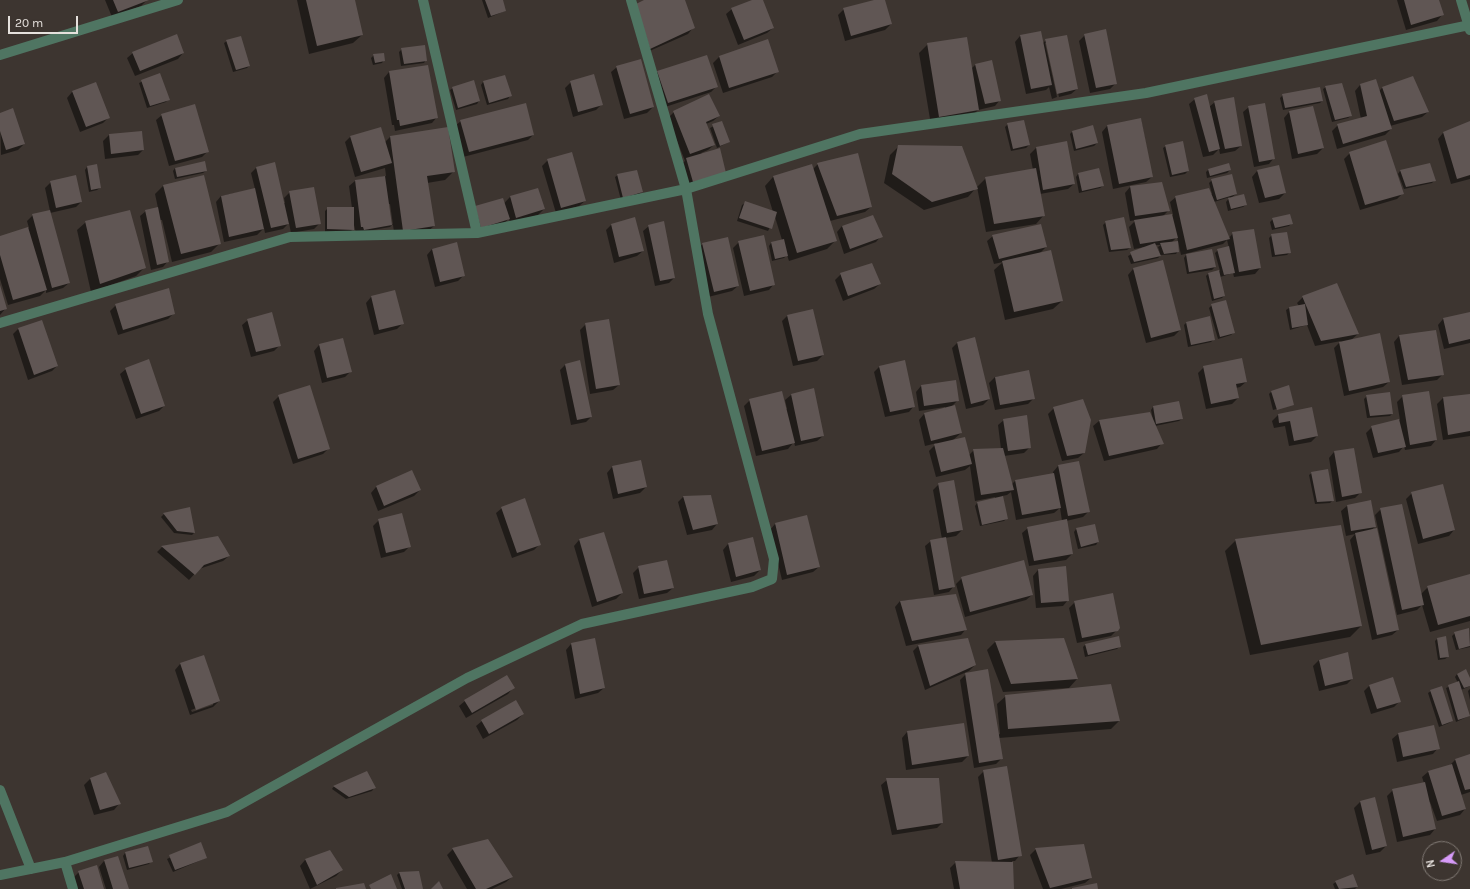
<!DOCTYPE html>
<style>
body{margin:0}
#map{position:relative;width:1470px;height:889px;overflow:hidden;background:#3d3530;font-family:Karla,sans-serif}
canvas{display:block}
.north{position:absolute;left:1422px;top:841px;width:40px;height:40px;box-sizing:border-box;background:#3d3530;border:1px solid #817a75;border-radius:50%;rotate:257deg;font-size:11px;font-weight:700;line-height:16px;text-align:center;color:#e6e1dd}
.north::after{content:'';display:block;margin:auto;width:14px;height:18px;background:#d79bf9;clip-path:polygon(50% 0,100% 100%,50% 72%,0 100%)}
.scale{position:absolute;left:8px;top:16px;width:70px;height:18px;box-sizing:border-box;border:2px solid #e6e1dd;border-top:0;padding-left:5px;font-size:12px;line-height:14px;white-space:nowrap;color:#e6e1dd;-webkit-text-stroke:3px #3d3530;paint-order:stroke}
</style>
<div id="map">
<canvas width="1470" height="889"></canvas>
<div class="north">N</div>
<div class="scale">20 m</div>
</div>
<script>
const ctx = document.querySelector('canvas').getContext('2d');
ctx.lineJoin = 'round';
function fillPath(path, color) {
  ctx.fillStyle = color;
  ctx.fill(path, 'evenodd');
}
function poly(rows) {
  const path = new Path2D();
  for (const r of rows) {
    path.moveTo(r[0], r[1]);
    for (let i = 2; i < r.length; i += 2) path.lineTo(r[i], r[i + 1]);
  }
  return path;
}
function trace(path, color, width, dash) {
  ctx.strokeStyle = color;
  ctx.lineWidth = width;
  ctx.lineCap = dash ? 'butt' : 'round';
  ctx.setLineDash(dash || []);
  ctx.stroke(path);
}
const shadow = poly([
 [105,0,147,0,141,6,112,17],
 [297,0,354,0,362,35,353,43,309,54],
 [482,0,502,0,505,11,488,18],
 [646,0,684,0,693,28,688,34,645,53],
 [754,0,762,0,773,28,767,33,738,45,726,14,732,9],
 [878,0,884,0,891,24,885,30,845,41,838,15,844,9],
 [1397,0,1438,0,1442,15,1437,21,1406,30],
 [1085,35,1116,83,1110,89,1090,93,1079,41],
 [1020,36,1043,43,1046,40,1077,89,1071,94,1059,97,1047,43,1045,43,1057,97,1052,99,1049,87,1046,90,1026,94,1015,42],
 [227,41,249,66,247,68,233,72,224,43],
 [767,41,778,71,772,77,723,93,713,63,719,57],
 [928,44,971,69,976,64,1000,100,995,106,978,110,969,119,931,125,919,53],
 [402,49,426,60,424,63,401,66,399,52],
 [133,53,183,53,178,59,135,76,127,58],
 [374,55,384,60,382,63,373,65,371,58],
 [617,67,653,107,647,113,624,119,611,72],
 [389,72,437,117,432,123,395,131,394,125,392,125,384,78],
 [658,72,717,86,711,92,662,108,652,78],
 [159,74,168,99,166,102,147,108,139,83],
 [1413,78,1428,112,1422,117,1390,126,1391,129,1385,135,1337,149,1332,131,1338,125,1361,119,1355,91,1360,85,1379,91,1382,88],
 [483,82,510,96,508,99,487,105,481,85],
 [571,82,602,104,596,110,573,117,565,88],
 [95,83,109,117,103,123,80,132,67,98,72,92],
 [1326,87,1351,116,1348,118,1332,122,1323,89],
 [453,88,479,101,477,104,456,110,450,90],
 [1283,95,1322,101,1320,103,1283,110,1280,98],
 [1195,99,1209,107,1215,102,1241,146,1235,151,1220,154,1219,149,1213,155,1203,157,1189,104],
 [1249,107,1274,158,1269,164,1254,167,1243,112],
 [674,112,719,116,713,121,706,124,714,145,708,150,701,153,725,172,687,187,681,164,685,161,668,118],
 [1289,112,1323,148,1317,154,1292,159,1284,118],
 [0,114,24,144,18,150,1,155],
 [162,115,208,151,202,157,169,166,156,120],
 [1141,119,1152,177,1146,182,1113,189,1102,132,1107,126],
 [461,121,533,135,528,140,463,157,455,126],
 [722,122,729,142,717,148,710,128],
 [1470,122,1470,179,1451,184,1438,139,1443,133],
 [1008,124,1029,145,1026,148,1011,151,1005,127],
 [447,128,454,171,445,180,427,183,434,226,425,234,395,239,390,204,388,204,391,224,393,224,390,227,356,233,353,221,353,229,350,232,325,232,325,211,328,208,352,208,349,186,355,181,386,176,385,168,355,177,345,142,351,136,385,142,390,137],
 [142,132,143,150,138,155,105,159,103,141,109,135],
 [1072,132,1097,143,1094,146,1074,151,1070,134],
 [1066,142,1074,184,1068,189,1040,194,1044,215,1036,224,986,232,977,187,968,197,924,210,884,183,890,155,899,146,976,188,986,178,1033,170,1030,154,1036,148],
 [1166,146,1188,171,1185,174,1170,177,1163,148],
 [1350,153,1402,194,1397,199,1360,210,1344,159],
 [548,160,585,201,579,206,556,213,542,166],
 [818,164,871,207,865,212,830,221,836,240,827,249,789,261,787,255,784,258,772,261,769,246,771,243,782,240,775,217,768,231,737,221,742,205,745,203,773,212,765,186,773,177,812,165,813,169],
 [1429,165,1434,181,1432,183,1404,189,1398,174,1400,171],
 [87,167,100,188,97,190,89,192,85,170],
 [175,168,206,171,203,173,175,179,173,171],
 [256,168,284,203,285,203,284,198,290,192,319,224,314,229,291,233,289,223,283,229,265,233,264,228,257,235,224,242,216,202,221,196,255,189,251,173],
 [1098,169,1103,186,1100,188,1079,193,1076,177,1078,174],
 [1209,169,1230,170,1227,173,1207,178,1206,172],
 [1257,171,1285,193,1279,199,1259,203,1252,177],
 [618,175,642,192,639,194,621,200,615,177],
 [1212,180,1236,194,1231,198,1246,205,1243,207,1228,211,1226,202,1230,197,1214,202,1229,238,1233,233,1260,268,1255,274,1234,277,1233,273,1220,277,1224,296,1222,298,1212,301,1206,276,1208,274,1220,271,1215,253,1218,250,1229,248,1227,240,1223,244,1181,255,1177,237,1171,243,1178,251,1176,254,1161,255,1158,258,1131,264,1128,256,1145,247,1134,249,1129,227,1136,220,1130,221,1125,193,1130,187,1168,211,1163,216,1173,215,1170,202,1176,197,1212,194,1209,183],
 [1155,245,1161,245,1158,247,1160,253],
 [51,182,81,202,76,207,50,213,69,283,63,288,46,293,46,290,40,296,8,305,0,279,0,237,29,228,27,221,33,215,50,211,45,188],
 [163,186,220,243,211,252,172,262,162,220,160,220,168,261,163,267,151,270,140,216,146,211,158,208,155,194],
 [510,197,544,209,538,215,510,223,509,218,503,225,476,233],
 [634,219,643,251,637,256,614,263,606,230,611,225],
 [1273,219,1291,224,1289,226,1272,230,1270,222],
 [86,222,145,267,136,276,91,292,77,230],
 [1106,222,1130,248,1127,250,1109,252,1103,225],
 [649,226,674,278,669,283,655,286,643,231],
 [842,226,881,236,876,242,844,254,837,232],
 [1272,235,1290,252,1287,255,1272,257,1269,238],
 [993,236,1046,247,1039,254,1062,301,1053,309,1005,320,994,270,1003,262,994,264,987,241],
 [739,242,774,284,769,290,744,296,733,248],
 [703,244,738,286,732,291,708,297,697,249],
 [432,249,464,275,458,281,435,287,427,255],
 [1186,255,1215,267,1212,270,1187,274,1184,258],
 [1133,269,1180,330,1174,336,1146,343,1128,275],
 [841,274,880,284,874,289,843,301,835,280],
 [0,287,6,308,0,315],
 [394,291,403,323,397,329,374,335,366,303,371,297],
 [1303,297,1358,334,1351,340,1389,382,1383,387,1344,396,1334,348,1341,341,1315,346,1307,325,1290,330,1286,310,1289,308,1299,306,1297,303],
 [116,305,174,313,168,319,118,335,110,311],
 [1212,305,1234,332,1231,335,1218,339,1209,308],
 [1470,313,1470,343,1444,349,1438,325,1443,319],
 [788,315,823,355,817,361,793,366,782,321],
 [1209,318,1214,339,1211,342,1188,347,1184,325,1186,323],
 [248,320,279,346,274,351,251,357,242,325],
 [586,324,619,385,613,390,590,394,580,330],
 [18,329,57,366,52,371,28,380,13,334],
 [1435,331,1443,374,1437,380,1402,385,1394,342,1399,336],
 [958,342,989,399,983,405,966,409,952,348],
 [319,345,351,371,345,377,322,383,314,351],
 [565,365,591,417,586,422,571,425,560,370],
 [879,367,914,406,909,412,885,417,874,372],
 [1204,367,1246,382,1240,387,1236,388,1238,398,1232,404,1206,409,1198,373],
 [126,369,164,406,159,411,136,419,120,374],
 [1028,371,1034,398,1028,404,995,410,989,383,995,377],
 [921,386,958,400,951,407,961,433,952,441,969,455,974,450,1001,449,998,425,1004,420,1030,447,1024,453,1004,456,1011,485,1015,481,1053,474,1053,472,1058,466,1079,462,1088,512,1083,517,1066,521,1072,554,1066,560,1029,566,1022,533,1028,528,1062,521,1060,508,1054,513,1016,520,1011,492,1007,495,1002,496,1007,518,1004,521,980,526,975,506,977,503,995,499,995,497,975,501,970,466,965,470,936,477,929,451,937,443,925,446,919,420,924,414,945,409,945,407,919,411,916,392],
 [813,390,823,436,817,441,795,446,794,442,788,449,756,456,744,406,750,400,787,409,785,400,791,395],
 [1271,392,1293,404,1273,410,1269,394],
 [1470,395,1470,436,1443,440,1437,404,1443,398],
 [279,396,329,448,323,454,293,464,273,402],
 [1367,396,1392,414,1390,416,1367,418,1364,399],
 [1403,396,1436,440,1431,446,1405,450,1404,446,1399,452,1373,458,1366,433,1372,427,1400,420,1397,402],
 [1153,407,1182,419,1179,421,1155,426,1162,443,1157,449,1104,461,1093,426,1099,421,1149,414,1153,420,1151,410],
 [1054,408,1084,453,1078,458,1062,461,1048,414],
 [1311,408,1317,436,1311,442,1289,446,1285,426,1274,428,1272,421,1278,415],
 [1334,452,1361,492,1355,498,1336,502,1329,458],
 [612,467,646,487,640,493,613,499,607,473],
 [412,472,420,490,414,496,378,511,371,493,376,487],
 [1312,473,1333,500,1330,503,1315,504,1309,475],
 [939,484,962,530,956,536,945,538,954,586,949,592,934,595,925,546,931,541,942,539,933,490],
 [1412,493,1454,530,1449,536,1418,544,1406,499],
 [711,496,717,524,712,530,687,535,678,502,683,497],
 [1371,502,1375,527,1370,531,1398,630,1392,635,1372,640,1350,540,1355,534,1346,536,1341,511,1347,506],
 [189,508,194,533,192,535,174,533,161,517,164,514],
 [502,508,540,544,534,550,512,558,496,513],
 [1381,509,1421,594,1428,587,1470,575,1470,621,1430,632,1422,605,1417,610,1397,615,1375,515],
 [379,520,410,546,404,552,381,558,373,526],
 [775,524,819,567,813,572,782,580,770,530],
 [1076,529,1098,542,1096,545,1078,549,1074,532],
 [604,533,622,593,616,599,592,607,574,546,579,540],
 [218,537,229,556,223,561,199,569,189,580,157,552,162,547],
 [1236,540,1361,626,1350,637,1250,655,1225,551],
 [728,544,760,570,754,576,731,582,723,550],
 [639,567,673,588,667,593,639,599,633,573],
 [1038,570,1068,600,1063,606,1036,608,1033,576],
 [962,578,1032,595,1026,600,965,617,956,584],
 [956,595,966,629,961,635,906,646,895,607,900,601],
 [1075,602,1117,630,1111,636,1077,643,1069,608],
 [1469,629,1470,647,1456,650,1452,636,1455,633],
 [1063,639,1077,679,1069,688,1003,692,987,650,995,642],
 [1437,639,1448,657,1445,659,1438,660,1435,641],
 [571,644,604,688,598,693,575,699,566,650],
 [1085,645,1120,646,1117,649,1085,657,1083,647],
 [918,646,975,665,969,671,925,690,913,651],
 [1348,654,1352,679,1347,684,1319,691,1313,666,1319,660],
 [203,656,219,701,213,707,190,715,175,670,180,664],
 [213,702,213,705,192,712,191,710],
 [966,674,998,735,1000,734,997,704,1006,696,1119,721,1111,729,999,738,1002,758,996,764,974,768,960,680],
 [1457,674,1470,680,1470,686,1461,690,1469,716,1456,722,1446,688,1458,683,1455,677],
 [1370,685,1400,701,1394,707,1371,714,1364,691],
 [513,688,508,694,466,718,459,706,465,701],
 [1470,689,1470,700,1468,691],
 [1431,691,1452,721,1449,723,1439,727,1428,693],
 [523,714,517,720,483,739,476,726,482,721],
 [1434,726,1438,748,1433,754,1397,762,1392,739,1398,734],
 [907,732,968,756,962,762,906,770,902,738],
 [1470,755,1470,792,1461,795,1465,809,1460,815,1437,821,1430,802,1429,802,1435,829,1430,835,1397,842,1387,796,1393,790,1424,783,1422,777,1428,772,1449,766,1455,760],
 [984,771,1020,855,1015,861,1012,861,1013,889,954,889,950,868,956,862,992,863,978,777],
 [106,774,119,804,114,810,94,815,84,785,90,779],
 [887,780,942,823,937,828,892,835,881,785],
 [334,786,374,788,372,791,346,799,332,789],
 [1374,798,1386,846,1380,852,1366,855,1354,808,1360,802],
 [201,843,206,858,173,872,167,859],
 [453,849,512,877,506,882,492,889,467,889,447,855],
 [1036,849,1091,878,1085,883,1061,889,1043,889,1030,855],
 [330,852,342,870,336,876,310,889,300,866,305,860],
 [125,853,151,861,149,864,127,870,123,856],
 [117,857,127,889,106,889,99,867,104,861],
 [79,872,103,889,77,889,73,878],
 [418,872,422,889,402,889,397,875,399,873],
 [1336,882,1357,887,1355,889,1335,889,1333,884]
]);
const building = poly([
 [113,0,149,0,118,12],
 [306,0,355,0,363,35,317,46],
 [485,0,503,0,506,11,491,16],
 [644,0,685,0,695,28,650,49,636,4],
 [752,0,763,0,774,28,744,40,731,8],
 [874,0,885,0,892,24,851,36,843,8],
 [1404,0,1439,0,1444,15,1411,25],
 [1106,29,1117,84,1096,88,1084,34],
 [1041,31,1052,85,1031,89,1020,35],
 [177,34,184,53,140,71,132,52],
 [1067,35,1078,89,1057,94,1045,39],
 [241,36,250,66,236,70,226,40],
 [967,37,979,110,939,117,927,43],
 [768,39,779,72,729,88,719,56],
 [425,45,427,61,404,64,401,48],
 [384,53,385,61,375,63,373,54],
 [707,55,718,87,668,103,657,71],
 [641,59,654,107,630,114,616,66],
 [992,60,1001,101,985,104,975,64],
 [428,65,438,118,400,126,399,120,397,120,389,71],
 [160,73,170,100,150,106,141,80],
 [594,74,603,105,578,112,570,81],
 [505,75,512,96,489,103,483,81],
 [1413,76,1429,112,1394,121,1382,87],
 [1376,79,1392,129,1343,144,1337,124,1367,116,1360,84],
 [474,80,480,101,458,108,452,87],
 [96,82,110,118,86,127,72,91],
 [1342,83,1352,116,1335,120,1325,86],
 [1320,87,1323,101,1285,108,1282,94],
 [709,94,720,116,706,122,715,145,690,154,673,111],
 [1207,94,1220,149,1209,152,1194,98],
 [1234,97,1242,146,1225,149,1214,101],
 [526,103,534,135,469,152,460,120],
 [1265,103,1275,159,1259,162,1248,106],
 [195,104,209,152,175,161,161,114],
 [1313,106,1324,148,1298,154,1289,111],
 [13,108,25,144,6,150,0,131,0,113],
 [1141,118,1153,177,1119,184,1107,125],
 [1024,120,1030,145,1013,149,1007,123],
 [722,121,730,142,720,146,712,124],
 [1470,121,1470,175,1457,179,1443,132],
 [1093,125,1098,143,1076,149,1072,131],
 [381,127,392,163,361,172,350,136],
 [448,127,455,172,427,176,435,226,403,231,390,136],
 [142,131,144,150,111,154,109,134],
 [1386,140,1404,194,1365,205,1349,152],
 [1067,141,1075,184,1043,190,1036,147],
 [1183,141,1189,171,1172,175,1165,145],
 [898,145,962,146,978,189,932,202,892,174],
 [720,148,726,173,693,182,686,158],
 [572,152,586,201,561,208,547,159],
 [858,153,872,207,837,216,817,163],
 [205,161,207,171,177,177,175,168],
 [275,162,289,224,271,228,256,167],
 [1229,163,1231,170,1210,176,1208,169],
 [1430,163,1436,181,1406,187,1400,170],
 [97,164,101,188,91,190,87,166],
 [812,164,837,241,797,253,773,176],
 [1279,165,1286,193,1265,198,1257,170],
 [1036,168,1045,216,994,224,985,177],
 [1099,168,1104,186,1082,191,1078,173],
 [637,170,643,192,623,198,617,174],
 [1232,174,1237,194,1217,200,1211,179],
 [76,175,82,202,56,208,50,181],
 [204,175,221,244,181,254,163,185],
 [385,176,392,225,364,230,363,227,361,227,355,180],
 [1162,182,1170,211,1135,216,1130,186],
 [314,187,321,224,296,228,289,191],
 [255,188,264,229,229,237,221,196],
 [538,188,545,209,516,218,510,196],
 [1209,188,1230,239,1187,250,1175,196],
 [1244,194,1247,205,1231,209,1228,198],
 [503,198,510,219,481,228,475,206],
 [745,201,777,212,772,229,739,218],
 [158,207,169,262,157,265,145,210],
 [327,207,354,207,354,230,327,229],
 [50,210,70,283,52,288,32,214],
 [130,210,146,268,100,284,85,221],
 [1172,214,1178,238,1140,244,1134,220],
 [1290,214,1293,224,1275,228,1272,218],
 [873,215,883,237,850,249,842,226],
 [635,217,644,251,619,257,611,224],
 [1124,217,1131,248,1111,250,1105,221],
 [664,221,675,278,660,281,648,225],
 [1041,224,1047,247,999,259,992,235],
 [28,227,47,290,13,300,0,255,0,236],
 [1254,229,1261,268,1239,272,1232,232],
 [1287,232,1291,253,1275,255,1271,234],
 [764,235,775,285,750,291,738,241],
 [728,237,739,286,714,292,702,243],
 [784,239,788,256,775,259,771,242],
 [1178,241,1179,252,1164,254,1160,243],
 [457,242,465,276,440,282,432,249],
 [1155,243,1161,256,1134,262,1130,252],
 [1229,246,1235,273,1224,275,1217,249],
 [1212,249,1216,267,1189,272,1186,254],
 [1051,250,1063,301,1014,312,1002,261],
 [1163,260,1181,330,1151,338,1133,268],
 [872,263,881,284,848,296,840,273],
 [1219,270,1225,296,1214,299,1208,273],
 [1337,283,1359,334,1321,341,1302,296],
 [0,285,7,309,0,311],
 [169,288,175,314,123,330,115,304],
 [395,290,404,324,379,330,371,296],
 [1226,300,1235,333,1220,337,1211,304],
 [1305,304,1308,325,1292,328,1289,307],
 [813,309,824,355,798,361,787,315],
 [272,312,281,346,256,352,247,319],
 [1470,312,1470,339,1449,344,1443,318],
 [1210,316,1215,340,1191,345,1186,322],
 [609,319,620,385,596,389,585,323],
 [42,320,58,366,34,375,18,328],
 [1436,330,1444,375,1408,380,1399,335],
 [1380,333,1390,382,1349,391,1339,342],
 [975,337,990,399,971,404,957,342],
 [343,338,352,372,327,378,319,344],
 [1242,358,1247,382,1236,384,1239,398,1211,404,1203,366],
 [149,359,165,406,141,414,125,368],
 [580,360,592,417,577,420,565,364],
 [905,360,915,407,890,412,879,366],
 [1029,370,1035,399,1000,405,995,377],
 [956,380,959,401,924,406,921,385],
 [310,385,330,449,298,459,278,395],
 [1289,385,1294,405,1277,410,1271,391],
 [814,388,824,436,801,441,791,394],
 [782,391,795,443,762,451,749,399],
 [1429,391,1437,440,1410,445,1402,395],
 [1390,392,1393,414,1370,416,1366,395],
 [1470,394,1470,431,1448,435,1443,397],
 [1083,399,1091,420,1085,453,1067,456,1053,407],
 [1179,401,1183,419,1156,424,1153,406],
 [955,405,962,433,931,441,924,413],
 [1312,407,1318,436,1294,441,1290,421,1279,423,1278,414],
 [1150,412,1164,444,1109,456,1099,420],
 [1027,415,1031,448,1008,451,1003,419],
 [1399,419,1406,447,1378,453,1371,426],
 [965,437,972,464,941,472,934,444],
 [1003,448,1014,490,981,495,973,449],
 [1354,448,1362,493,1342,497,1334,451],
 [641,460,647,487,618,494,612,466],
 [1079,461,1090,512,1068,516,1058,465],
 [1328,469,1334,501,1317,502,1311,472],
 [412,470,421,490,384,506,376,486],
 [1054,473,1061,508,1022,515,1015,480],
 [954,480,963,530,947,533,938,483],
 [1443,484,1455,530,1423,539,1411,492],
 [711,495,718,524,693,530,683,496],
 [1003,496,1008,519,982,525,977,502],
 [525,498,541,545,517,553,501,507],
 [1371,500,1376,527,1351,531,1347,505],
 [1402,504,1424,605,1402,610,1380,508],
 [190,507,195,533,177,531,163,513],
 [402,513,411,547,386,553,378,519],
 [807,515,820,567,787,575,775,523],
 [1067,519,1073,554,1034,561,1027,527],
 [1095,524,1099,542,1081,547,1076,528],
 [1341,525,1362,626,1261,645,1235,539],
 [1377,528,1399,630,1377,635,1355,533],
 [604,532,623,593,597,602,579,539],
 [218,536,230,556,204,565,195,575,161,546],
 [753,537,761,570,736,577,728,543],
 [946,537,955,587,939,590,930,540],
 [667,560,674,588,644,594,638,566],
 [1024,560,1033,595,970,612,961,577],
 [1066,566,1069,601,1041,603,1038,569],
 [1470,574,1470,616,1438,625,1427,586],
 [1113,593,1120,628,1118,631,1082,638,1074,601],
 [956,594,967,630,912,641,900,601],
 [1469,628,1470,646,1459,649,1454,632],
 [1119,636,1121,647,1088,655,1085,644],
 [1446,636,1449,657,1440,658,1437,638],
 [595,638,605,688,580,694,571,643],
 [968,638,976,665,930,686,918,645],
 [1064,638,1078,679,1011,684,995,641],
 [1348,652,1353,679,1325,686,1319,660],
 [204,655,220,701,196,710,180,663],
 [988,669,1003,759,979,763,965,673],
 [1466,669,1470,678,1470,686,1464,688,1457,674],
 [507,675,515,688,472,713,464,700],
 [1393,677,1401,702,1377,709,1369,685],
 [1459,681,1470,716,1458,720,1448,685],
 [1111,684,1120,721,1008,729,1005,695],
 [1442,686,1453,721,1442,725,1430,690],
 [516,700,524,714,489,734,481,720],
 [964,723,969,756,912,765,907,731],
 [1434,725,1440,749,1403,757,1398,733],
 [1470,754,1470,789,1465,790,1455,759],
 [1452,764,1466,809,1442,816,1428,771],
 [1007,766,1022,856,998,860,983,770],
 [367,771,376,788,349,797,333,786],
 [106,772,121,804,100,810,90,778],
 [886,778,939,778,943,823,897,830],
 [1425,782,1436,829,1403,837,1392,789],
 [1375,797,1387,846,1372,850,1360,801],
 [488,839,513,877,486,889,476,889,452,848],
 [201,842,207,858,175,870,169,855],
 [1084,844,1092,878,1050,888,1035,848],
 [148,846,153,862,129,868,125,852],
 [330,850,343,870,317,885,305,859],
 [118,856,129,889,113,889,104,860],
 [955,861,1013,862,1014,889,960,889],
 [97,865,104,889,84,889,78,871],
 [419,871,423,889,405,889,399,872],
 [391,874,397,889,371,889,369,885],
 [1353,874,1358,887,1339,889,1335,881],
 [439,881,443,889,431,889],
 [364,883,366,889,336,889,336,888],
 [1097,883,1098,889,1072,889,1072,888]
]);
const minor = poly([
 [423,0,477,233],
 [1461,0,1470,30],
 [0,55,178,0],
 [0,323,290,237,477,233,686,189,860,134,1146,93,1470,25],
 [0,790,31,869],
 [65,862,227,812,467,678,582,624,752,587,772,579,774,559,708,314,686,189,631,0],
 [0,875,65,862,73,889]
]);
fillPath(shadow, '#0007');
fillPath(building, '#605654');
trace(minor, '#4f7562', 10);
</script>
